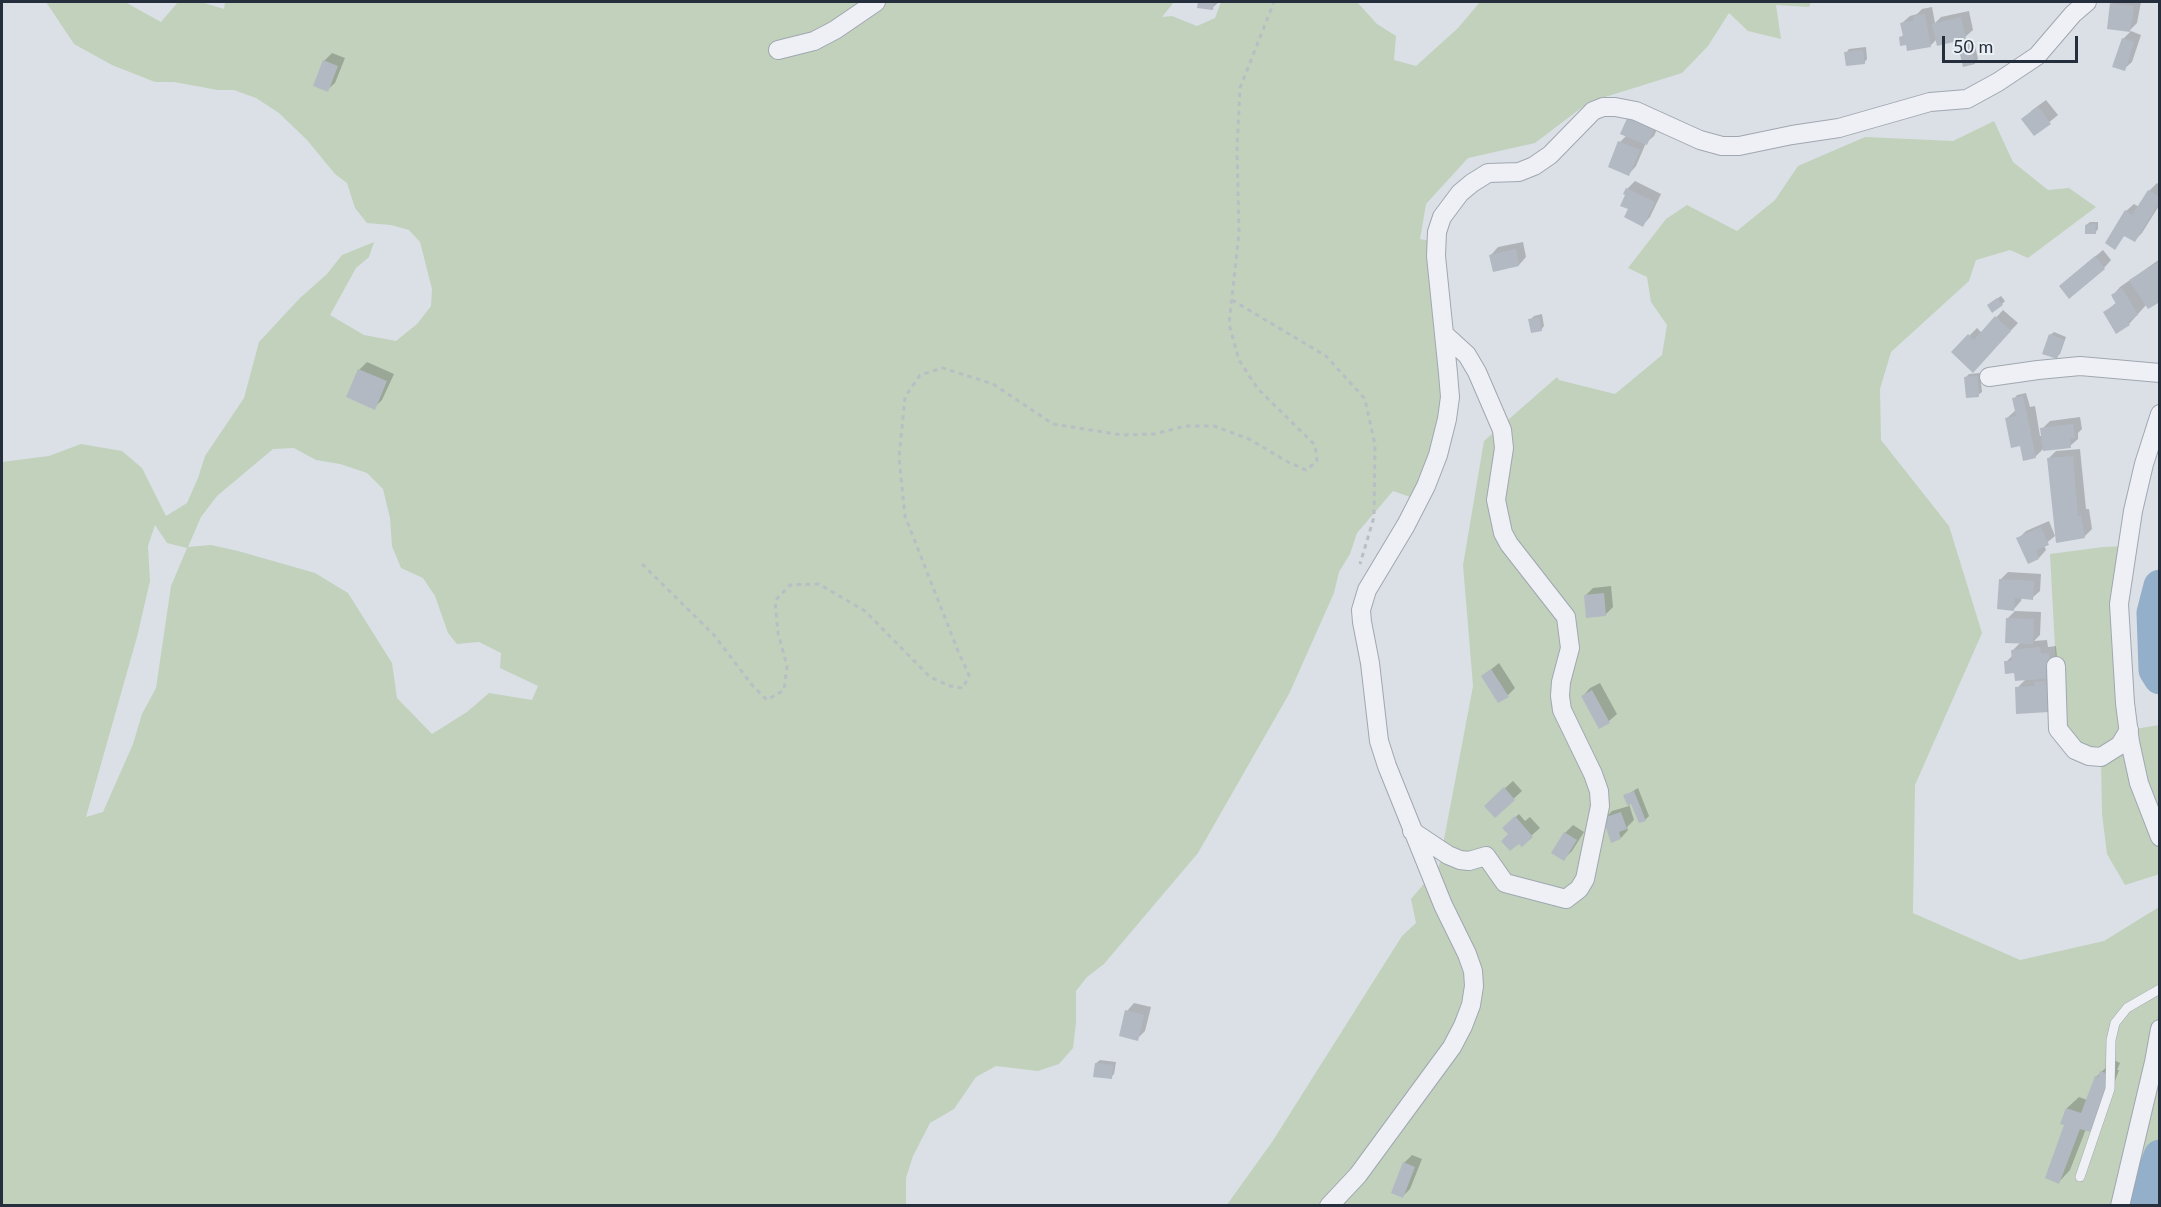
<!DOCTYPE html>
<style>
body{margin:0}
#map{position:relative;width:2161px;height:1207px;overflow:hidden;background:#dbe0e6;font-family:Lato,sans-serif}
canvas{display:block}
.frame{position:absolute;inset:0;border:3px solid #242e3d;pointer-events:none}
.scale{position:absolute;left:1942px;top:36px;width:136px;height:27px;box-sizing:border-box;border:3px solid #242e3d;border-top:0;padding-left:8px;font-size:18px;line-height:21px;white-space:nowrap;color:#242e3d;-webkit-text-stroke:4px #eaeff4;paint-order:stroke}
</style>
<div id="map">
<canvas width="2161" height="1207"></canvas>
<div class="frame"></div>
<div class="scale">50 m</div>
</div>
<script>
const ctx = document.querySelector('canvas').getContext('2d');
ctx.lineJoin = 'round';
function fillPath(path, color) {
  ctx.fillStyle = color;
  ctx.fill(path, 'evenodd');
}
function poly(rows) {
  const path = new Path2D();
  for (const r of rows) {
    path.moveTo(r[0], r[1]);
    for (let i = 2; i < r.length; i += 2) path.lineTo(r[i], r[i + 1]);
  }
  return path;
}
function trace(path, color, width, dash) {
  ctx.strokeStyle = color;
  ctx.lineWidth = width;
  ctx.lineCap = dash ? 'butt' : 'round';
  ctx.setLineDash(dash || []);
  ctx.stroke(path);
}
const green = poly([
 [46,2,125,2,161,22,178,2,201,2,224,9,225,2,1174,2,1162,17,1172,16,1197,26,1215,18,1221,2,1357,2,1377,24,1396,36,1394,60,1416,66,1458,28,1480,2,1811,2,1809,7,1776,5,1781,39,1748,31,1729,13,1708,46,1682,73,1589,102,1535,143,1468,158,1426,204,1420,239,1436,242,1450,397,1419,500,1393,491,1357,533,1350,554,1339,572,1334,593,1289,694,1198,853,1104,964,1087,977,1076,991,1076,1023,1073,1048,1059,1064,1038,1071,996,1066,976,1077,954,1109,930,1123,913,1156,906,1178,906,1205,2,1205,2,462,49,456,81,444,122,451,142,468,166,516,187,503,198,478,205,456,244,398,259,342,300,298,327,274,342,255,374,242,369,257,356,268,330,315,364,335,396,341,417,324,431,306,432,289,420,242,409,230,391,225,367,223,355,208,347,183,335,174,307,140,279,113,256,98,234,90,218,90,174,82,155,82,112,65,74,44],
 [294,448,316,460,340,464,367,473,383,489,390,518,392,546,401,568,423,578,435,596,448,633,457,644,479,642,501,653,500,668,538,686,532,700,489,693,467,712,432,734,397,698,392,663,348,593,315,573,238,551,211,545,188,547,201,517,217,496,273,449],
 [155,525,167,543,187,548,171,586,156,688,142,714,133,744,103,812,86,817,137,637,150,581,148,546],
 [1994,121,2013,162,2048,190,2069,188,2096,207,2028,258,2010,250,1976,260,1969,281,1891,352,1880,389,1881,440,1949,526,1982,633,1915,785,1913,913,2020,960,2104,941,2159,907,2159,1205,1226,1206,1272,1142,1402,936,1416,923,1411,899,1439,866,1473,686,1463,565,1484,441,1557,377,1559,380,1615,394,1662,355,1667,325,1651,302,1647,277,1628,268,1666,219,1687,205,1737,231,1775,200,1798,166,1865,137,1953,141],
 [2127,546,2129,730,2159,725,2160,874,2125,885,2107,854,2102,814,2101,757,2064,737,2056,666,2050,554,2103,547]
]);
const shadow = poly([
 [1199,2,1219,2,1212,8,1199,7],
 [2114,2,2141,2,2137,23,2130,30,2112,3],
 [1932,7,1935,23,1941,17,1969,11,1973,30,1965,37,1937,39,1930,46,1907,43,1900,38,1904,34,1902,23,1910,16,1917,14,1922,9],
 [2131,31,2141,35,2132,62,2124,69,2123,39],
 [1974,41,1978,59,1974,62,1960,47,1963,43],
 [1866,47,1867,59,1864,63,1846,53,1849,49],
 [332,53,345,58,335,83,327,90,324,61],
 [2046,100,2058,115,2035,134,2031,111],
 [1662,118,1654,136,1646,143,1636,166,1629,174,1620,142,1627,135],
 [1635,181,1661,194,1650,217,1643,225,1630,209,1627,189],
 [2157,183,2160,185,2160,204,2142,233,2134,241,2125,235,2114,248,2126,211,2134,204,2139,207,2149,191],
 [2090,222,2098,222,2098,229,2095,233,2086,225],
 [1523,242,1526,257,1519,265,1491,255,1498,247],
 [2103,250,2111,260,2104,268,2068,279],
 [2160,259,2160,300,2147,304,2129,324,2105,312,2117,302,2113,295,2120,287],
 [2001,296,2005,301,2002,304,1992,302],
 [2003,310,2018,323,1980,363,1953,352,1977,328,1982,333],
 [1542,314,1544,326,1541,330,1530,320,1534,316],
 [2054,332,2066,337,2060,354,2056,357,2050,335],
 [367,362,394,374,382,400,374,408,359,370],
 [1980,373,1982,392,1978,395,1965,378,1969,374],
 [2026,393,2030,407,2035,406,2040,436,2043,436,2042,429,2050,421,2080,417,2082,429,2078,433,2078,439,2070,446,2044,448,2035,457,2021,445,2007,418,2016,410,2014,399,2017,395],
 [2080,449,2086,509,2089,509,2092,529,2084,537,2048,459,2056,451],
 [2049,521,2055,536,2044,545,2046,550,2039,558,2018,539,2026,531],
 [2008,572,2041,574,2040,591,2032,598,2022,597,2021,601,2014,609,2001,579],
 [1611,586,1613,607,1605,615,1585,596,1593,588],
 [2015,611,2041,612,2040,635,2034,641,2047,640,2048,647,2056,646,2058,669,2056,703,2018,713,2017,688,2026,679,2015,672,2006,662,2013,655,2013,650,2021,642,2007,619],
 [1499,663,1515,688,1508,695,1483,676],
 [1600,683,1617,714,1609,721,1599,727,1583,696,1590,688],
 [1513,781,1522,791,1495,816,1494,798],
 [1638,788,1649,816,1645,820,1632,802,1629,804,1634,820,1627,827,1628,830,1621,838,1604,819,1612,811,1629,806,1625,796],
 [1519,814,1525,821,1530,817,1540,828,1522,844,1504,828],
 [1573,825,1584,832,1572,851,1564,859,1565,833],
 [1134,1003,1151,1007,1145,1031,1137,1039,1127,1011],
 [1100,1060,1116,1062,1114,1074,1111,1077,1096,1063],
 [2114,1060,2120,1063,2117,1070,2119,1070,2101,1119,2089,1131,2086,1129,2070,1170,2059,1182,2066,1124,2062,1123,2067,1108,2079,1097,2087,1100,2096,1077],
 [1412,1155,1422,1159,1410,1189,1403,1196,1404,1163]
]);
const river = poly([
 [2160,586,2153,613,2155,670,2160,678],
 [2141,1206,2160,1156]
]);
const building = poly([
 [1198,2,1214,2,1213,10,1197,8],
 [2110,3,2134,6,2130,32,2107,29],
 [1925,14,1931,47,1907,51,1906,45,1900,46,1899,37,1903,36,1900,23,1914,20,1913,16],
 [1961,17,1966,39,1937,46,1932,24],
 [2122,38,2134,42,2125,71,2112,67],
 [1971,44,1975,64,1963,67,1958,46],
 [1863,50,1865,64,1846,66,1844,52],
 [323,60,338,66,328,92,313,86],
 [2038,106,2051,124,2034,136,2021,119],
 [1629,114,1656,125,1647,145,1620,134],
 [1618,141,1640,150,1629,176,1608,167],
 [1626,188,1655,202,1643,227,1624,217,1628,209,1620,206,1625,195,1623,194],
 [2148,190,2160,197,2160,201,2135,242,2124,236,2115,250,2105,243,2125,210,2132,215],
 [2095,224,2096,234,2085,234,2085,225],
 [1516,249,1519,266,1493,272,1489,255],
 [2095,256,2105,269,2069,299,2059,286],
 [2160,261,2160,302,2148,309,2129,280],
 [2122,288,2138,315,2127,322,2130,325,2116,334,2103,312,2116,304,2111,295],
 [1997,298,2003,305,1992,313,1987,305],
 [1995,316,2011,331,1973,373,1951,352,1968,334,1974,340],
 [1539,317,1542,331,1531,333,1528,319],
 [2049,334,2064,340,2057,359,2042,354],
 [358,369,387,381,375,410,346,397],
 [1977,376,1979,397,1966,398,1964,377],
 [2023,396,2036,458,2023,461,2020,446,2011,448,2005,418,2016,416,2012,398],
 [2073,424,2075,438,2070,439,2071,448,2043,451,2040,428],
 [2073,456,2078,516,2081,516,2085,538,2056,543,2047,458],
 [2041,527,2049,545,2036,550,2039,559,2028,564,2016,538],
 [1999,579,2034,581,2033,600,2015,598,2014,611,1997,609],
 [1604,593,1606,616,1586,618,1584,595],
 [2006,618,2034,619,2033,644,2005,643],
 [2040,647,2041,654,2049,653,2051,678,2015,681,2014,673,2005,674,2004,661,2012,661,2011,650],
 [1491,669,1509,697,1498,703,1481,676],
 [2046,681,2049,712,2016,714,2015,687,2035,686,2034,682],
 [1592,690,1610,723,1599,729,1581,696],
 [1504,787,1515,800,1495,818,1484,806],
 [1634,791,1646,821,1639,823,1631,804,1627,805,1623,795],
 [1621,812,1627,829,1619,832,1621,839,1611,843,1603,818],
 [1515,816,1533,837,1522,847,1519,844,1510,851,1501,841,1508,834,1502,828],
 [1564,832,1577,840,1564,861,1551,853],
 [1125,1010,1144,1015,1138,1041,1119,1036],
 [1095,1063,1113,1065,1112,1079,1093,1077],
 [2100,1071,2109,1074,2108,1082,2090,1132,2080,1129,2059,1184,2045,1178,2064,1125,2060,1124,2066,1108,2081,1113,2095,1076,2098,1077],
 [1403,1162,1415,1167,1403,1198,1391,1193]
]);
const path = poly([
 [1232,300,1326,356,1365,399,1375,445,1374,517,1360,564],
 [642,564,714,635,752,685,767,700,784,690,787,666,778,633,775,601,790,585,819,584,865,611,930,677,950,686,963,688,969,675,958,651,905,516,899,458,905,397,920,375,943,368,993,384,1053,424,1122,435,1154,434,1186,426,1214,426,1249,439,1288,462,1306,470,1317,461,1315,445,1258,389,1239,360,1229,324,1239,233,1237,149,1240,88,1274,2]
]);
const lane = poly([
 [2080,1177,2110,1089,2111,1040,2115,1023,2127,1008,2160,989]
]);
const street = poly([
 [778,50,814,41,835,30,876,2],
 [1989,377,2038,370,2080,366,2160,373],
 [2160,414,2144,464,2133,511,2119,604,2125,703,2130,742,2139,783,2160,837],
 [2056,666,2058,729,2075,750,2089,756,2101,757,2120,745,2129,730],
 [1412,831,1448,855,1460,860,1469,861,1486,856,1505,883,1566,899,1579,889,1585,879,1600,806,1599,791,1593,774,1562,710,1560,696,1561,682,1570,648,1566,617,1509,544,1503,533,1496,500,1504,448,1502,430,1477,372,1467,355,1444,334],
 [1329,1206,1358,1175,1452,1047,1463,1026,1471,1005,1474,986,1473,971,1467,954,1443,905,1387,766,1379,741,1370,663,1362,622,1361,610,1367,590,1406,525,1426,486,1438,455,1447,419,1450,397,1448,373,1436,256,1437,232,1442,217,1460,193,1472,183,1488,173,1519,172,1534,166,1550,155,1593,111,1603,107,1615,107,1636,111,1700,140,1722,146,1739,146,1792,135,1839,128,1930,102,1967,99,1998,82,2037,56,2073,14,2087,2],
 [2120,1206,2154,1062,2160,1029]
]);
fillPath(green, '#c1d1bc');
fillPath(shadow, '#0003');
trace(river, '#93afc9', 33);
fillPath(building, '#b2b9c3');
trace(lane, '#a0a7b0', 10);
trace(street, '#a0a7b0', 20);
trace(path, '#b9bec5', 3, [4.5, 4.5]);
trace(lane, '#eef0f5', 9);
trace(street, '#eef0f5', 18);
</script>
